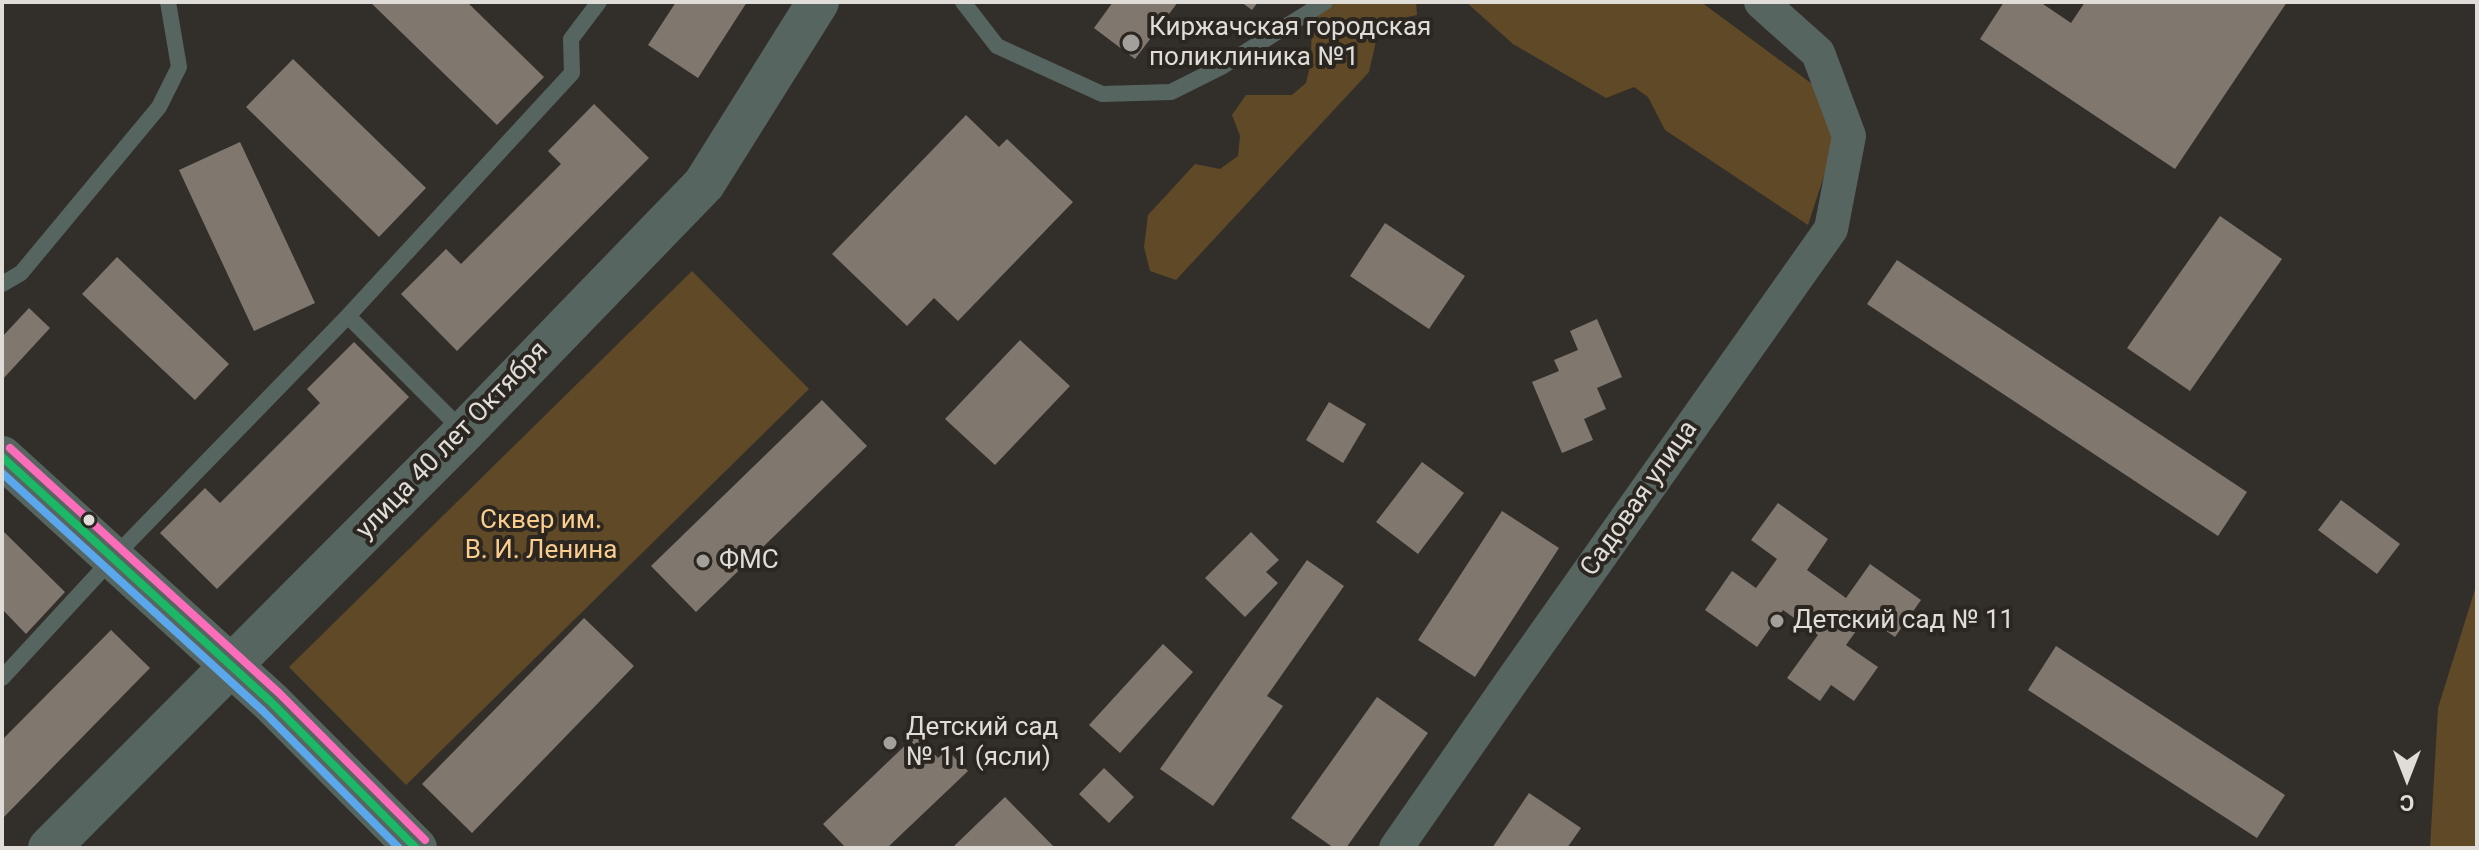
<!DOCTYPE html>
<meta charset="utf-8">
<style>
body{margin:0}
#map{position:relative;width:2479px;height:850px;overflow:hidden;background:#322f2b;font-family:Roboto,sans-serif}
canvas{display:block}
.frame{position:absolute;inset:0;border:4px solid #e0dcd8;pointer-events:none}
.north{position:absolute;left:2367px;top:738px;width:80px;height:80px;-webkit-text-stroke:6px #2b261f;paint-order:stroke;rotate:180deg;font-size:22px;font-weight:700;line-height:32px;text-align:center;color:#e0dcd8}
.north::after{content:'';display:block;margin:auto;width:28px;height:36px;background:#e0dcd8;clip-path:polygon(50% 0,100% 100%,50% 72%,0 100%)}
</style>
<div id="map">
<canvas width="2479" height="850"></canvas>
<div class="frame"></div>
<div class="north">С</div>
</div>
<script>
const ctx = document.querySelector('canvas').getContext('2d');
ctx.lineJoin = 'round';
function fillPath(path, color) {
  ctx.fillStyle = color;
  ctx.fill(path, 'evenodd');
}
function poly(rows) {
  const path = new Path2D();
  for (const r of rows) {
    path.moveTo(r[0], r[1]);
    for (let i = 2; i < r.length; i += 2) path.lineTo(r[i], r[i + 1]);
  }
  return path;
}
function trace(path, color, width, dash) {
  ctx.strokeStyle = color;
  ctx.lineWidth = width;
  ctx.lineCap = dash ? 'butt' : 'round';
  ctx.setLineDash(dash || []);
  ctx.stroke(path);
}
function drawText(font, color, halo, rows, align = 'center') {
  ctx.font = font + ' Roboto,sans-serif';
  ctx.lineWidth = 8;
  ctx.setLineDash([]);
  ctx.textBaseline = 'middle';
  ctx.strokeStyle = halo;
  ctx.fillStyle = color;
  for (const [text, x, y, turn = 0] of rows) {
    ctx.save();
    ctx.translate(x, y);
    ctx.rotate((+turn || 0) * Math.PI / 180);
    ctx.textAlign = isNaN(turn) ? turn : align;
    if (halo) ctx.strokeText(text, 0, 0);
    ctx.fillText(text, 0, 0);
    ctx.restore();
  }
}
const green = poly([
 [1312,2,1416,2,1417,15,1380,23,1369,72,1176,280,1150,271,1144,247,1148,215,1195,164,1220,169,1238,156,1240,136,1232,115,1246,95,1292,95,1306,83,1311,62],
 [1466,2,1701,2,1823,92,1834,145,1808,225,1665,130,1648,97,1634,87,1606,98,1513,44],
 [692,271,809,389,406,785,289,667],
 [2477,583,2477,848,2430,848,2438,708]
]);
const building = poly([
 [370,2,467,2,544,77,497,125],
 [676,2,747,2,698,78,648,45],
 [1113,2,1178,2,1135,59,1094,28],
 [1241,2,1258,2,1252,10],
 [2004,2,2040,2,2071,23,2085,2,2287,2,2175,169,1980,39],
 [293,59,426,188,379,237,246,107],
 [594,104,649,158,457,351,401,294,446,249,461,264,561,164,548,151],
 [966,115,999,147,1007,139,1073,202,958,321,934,298,907,326,832,254],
 [240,142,315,303,254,331,179,170],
 [2220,216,2282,259,2190,391,2127,348],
 [1385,223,1465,276,1429,329,1350,276],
 [117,257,229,364,195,400,82,294],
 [1897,260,2247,492,2218,536,1867,304],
 [29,308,50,328,2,380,2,337],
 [1597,319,1622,377,1597,388,1606,409,1584,419,1593,440,1562,453,1532,382,1559,371,1554,360,1578,350,1570,331],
 [1020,340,1070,386,995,465,945,419],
 [354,342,409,397,217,589,160,533,205,488,220,503,320,403,307,389],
 [822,400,867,446,696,612,651,566],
 [1329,402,1366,424,1343,463,1306,440],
 [1422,462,1464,493,1418,554,1376,522],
 [2341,500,2400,544,2377,574,2318,530],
 [1778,503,1828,539,1807,570,1846,598,1870,564,1921,600,1895,637,1866,617,1846,645,1878,667,1854,701,1831,685,1820,701,1787,678,1818,635,1783,610,1757,647,1705,610,1732,571,1756,588,1777,559,1751,540],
 [1502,511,1559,548,1475,677,1418,640],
 [2,530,65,592,26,634,2,609],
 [1251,532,1279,560,1266,572,1278,583,1245,617,1205,578],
 [1307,560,1344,586,1267,696,1283,706,1213,806,1160,769],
 [584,618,634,666,472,833,422,784],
 [111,630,150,668,2,819,2,740],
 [1163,644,1193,672,1120,753,1089,725],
 [2056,646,2285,795,2257,838,2028,690],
 [1377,697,1428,733,1346,848,1334,848,1291,818],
 [916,735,938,758,947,750,968,771,887,848,846,848,823,824],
 [1104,768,1134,797,1109,823,1079,794],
 [1529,793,1581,828,1567,848,1492,848],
 [1005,797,1055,848,952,848]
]);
const service = poly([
 [963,2,997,46,1102,94,1171,92,1223,66,1325,2],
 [2,284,21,273,159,107,179,67,168,2],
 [348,316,462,430],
 [2,678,111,560,348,316,572,73,571,39,599,2]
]);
const minor = poly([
 [1396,848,1514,678,1831,229,1849,136,1818,53,1761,2]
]);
const tertiary = poly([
 [2,457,271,702,416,848],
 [49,848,464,432,704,184,818,2]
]);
const bus1 = poly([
 [2,457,271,702,416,848]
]);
const bus2 = poly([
 [2,473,263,711,399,848]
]);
const bus3 = poly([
 [10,448,279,693,425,840]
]);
const markers = [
 [1131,43,10,"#a39f9b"],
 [89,520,7,"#e0dcd8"],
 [703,561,8,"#a39f9b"],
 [1777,621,8,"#a39f9b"],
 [890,743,8,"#a39f9b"]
];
const poiNames = [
 ["Киржачская городская",1149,28],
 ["поликлиника №1",1149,58],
 ["ФМС",719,561],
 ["Детский сад № 11",1793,621],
 ["Детский сад",906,728],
 ["№ 11 (ясли)",906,758]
];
const streetNames = [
 ["улица 40 лет Октября",453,441,-46],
 ["Садовая улица",1640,499,-55]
];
const parkNames = [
 ["Сквер им.",541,521],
 ["В. И. Ленина",541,551]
];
fillPath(green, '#604927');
fillPath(building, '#80786e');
trace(service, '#576561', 16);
trace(minor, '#576561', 34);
trace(tertiary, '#576561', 42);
trace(bus1, '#1ab867', 8);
trace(bus2, '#5aa8eb', 8);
trace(bus3, '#fb6dba', 8);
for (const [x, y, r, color] of markers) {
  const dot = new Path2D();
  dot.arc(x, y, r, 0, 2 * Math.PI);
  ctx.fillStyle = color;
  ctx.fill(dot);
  trace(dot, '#2b261f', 3);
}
drawText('26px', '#e0dcd8', '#2b261f', poiNames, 'left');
drawText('26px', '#e0dcd8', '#2b261f', streetNames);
drawText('26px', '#facd8e', '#2b261f', parkNames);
</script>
